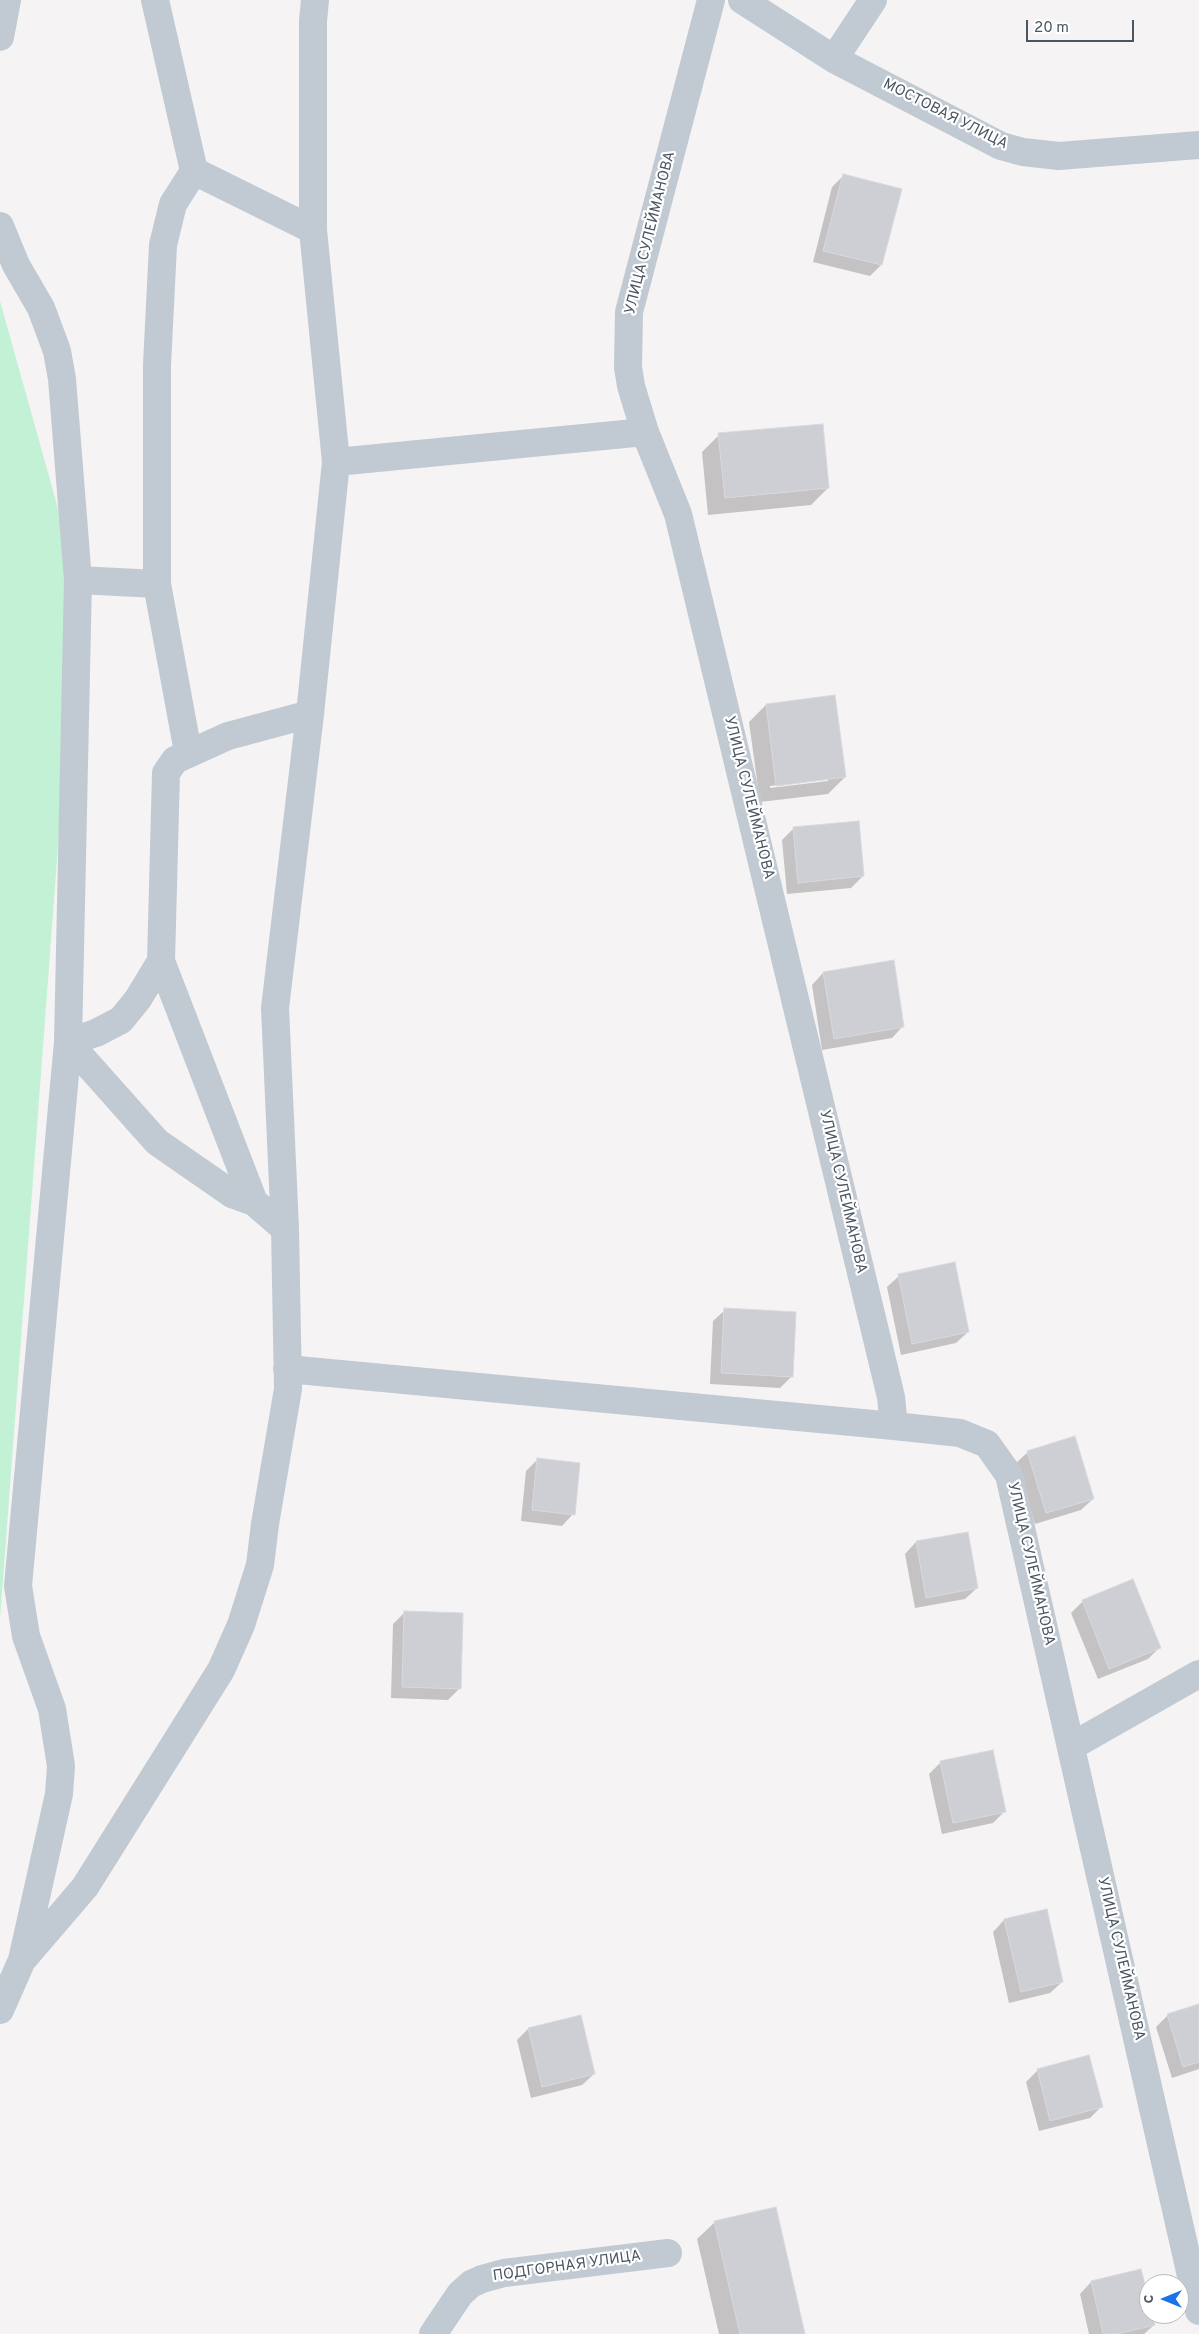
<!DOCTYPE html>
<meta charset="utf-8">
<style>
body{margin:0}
#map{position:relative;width:1199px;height:2334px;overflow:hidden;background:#f5f3f3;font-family:Overpass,sans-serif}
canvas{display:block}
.north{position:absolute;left:1139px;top:2274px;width:50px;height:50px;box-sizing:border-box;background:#fff;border:1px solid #b7bbc0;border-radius:50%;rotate:270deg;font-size:14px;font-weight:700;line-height:20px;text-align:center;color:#4a5661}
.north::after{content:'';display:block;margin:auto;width:18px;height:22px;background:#1a73e8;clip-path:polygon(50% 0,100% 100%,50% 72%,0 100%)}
.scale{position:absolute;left:1026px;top:20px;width:108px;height:22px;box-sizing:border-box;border:2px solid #4a5661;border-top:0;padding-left:6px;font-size:15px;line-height:18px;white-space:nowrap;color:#4a5661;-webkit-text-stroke:4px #fff;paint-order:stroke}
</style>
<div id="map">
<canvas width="1199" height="2334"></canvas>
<div class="north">С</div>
<div class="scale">20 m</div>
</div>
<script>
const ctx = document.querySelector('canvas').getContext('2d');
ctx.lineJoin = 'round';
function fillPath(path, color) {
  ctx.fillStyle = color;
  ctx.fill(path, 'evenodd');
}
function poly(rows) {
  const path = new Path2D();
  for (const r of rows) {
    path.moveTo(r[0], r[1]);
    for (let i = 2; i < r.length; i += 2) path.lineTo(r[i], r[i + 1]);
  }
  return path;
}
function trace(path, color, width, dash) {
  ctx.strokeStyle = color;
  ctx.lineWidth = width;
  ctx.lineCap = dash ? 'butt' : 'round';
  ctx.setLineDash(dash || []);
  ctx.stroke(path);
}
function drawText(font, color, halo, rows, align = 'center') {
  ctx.font = font + ' Overpass,sans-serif';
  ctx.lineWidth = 4.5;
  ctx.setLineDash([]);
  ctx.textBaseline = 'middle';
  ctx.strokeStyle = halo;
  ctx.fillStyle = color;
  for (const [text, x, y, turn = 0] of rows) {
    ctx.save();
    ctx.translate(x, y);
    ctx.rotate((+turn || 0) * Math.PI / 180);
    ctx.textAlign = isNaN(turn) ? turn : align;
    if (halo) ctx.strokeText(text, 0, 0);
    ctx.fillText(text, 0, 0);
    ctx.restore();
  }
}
const green = poly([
 [0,301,78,580,0,1619]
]);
const shadow = poly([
 [844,175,881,265,870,276,813,262,832,187],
 [719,435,828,488,811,505,708,515,702,452],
 [766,705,845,777,828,794,760,802,749,722],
 [828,778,828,781,770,788,770,786],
 [857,822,863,876,851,888,787,894,782,840,793,829],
 [823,973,903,1026,892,1038,822,1050,812,985],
 [899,1276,968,1332,956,1343,901,1355,887,1287],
 [725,1310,791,1377,780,1388,710,1384,713,1321],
 [1028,1452,1093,1499,1081,1510,1035,1524,1016,1463],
 [538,1459,573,1514,562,1526,521,1521,526,1471],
 [916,1542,977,1588,965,1599,915,1608,905,1554],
 [1083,1601,1160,1647,1148,1659,1098,1679,1071,1613],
 [405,1612,460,1688,448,1700,391,1698,393,1624],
 [941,1762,1005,1811,993,1823,942,1834,929,1774],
 [1004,1920,1062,1982,1050,1993,1009,2003,993,1932],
 [1199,2006,1199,2069,1172,2078,1156,2027,1168,2015],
 [528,2029,594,2074,582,2085,531,2098,517,2040],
 [1038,2070,1101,2107,1090,2118,1039,2131,1026,2082],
 [715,2222,804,2334,719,2334,697,2239],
 [1091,2282,1149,2306,1149,2314,1151,2314,1154,2325,1144,2334,1089,2334,1080,2294]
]);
const building = poly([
 [843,174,902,189,882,265,823,251,843,174],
 [823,424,829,488,725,498,718,433,823,424],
 [835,695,846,777,776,786,766,704,835,695],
 [859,821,864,876,798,883,793,827,859,821],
 [894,960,904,1027,834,1039,823,972,894,960],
 [955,1262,969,1332,912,1344,898,1274,955,1262],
 [724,1308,796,1312,793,1377,721,1373,724,1308],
 [1075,1436,1094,1499,1046,1513,1027,1451,1075,1436],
 [537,1458,580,1463,575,1515,532,1510,537,1458],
 [968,1532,978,1588,926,1598,916,1541,968,1532],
 [1133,1579,1161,1648,1109,1669,1082,1600,1133,1579],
 [404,1611,463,1613,461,1689,402,1687,404,1611],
 [993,1750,1006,1812,953,1823,940,1761,993,1750],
 [1047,1909,1063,1982,1021,1992,1004,1919,1047,1909],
 [1199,2004,1199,2062,1183,2067,1167,2014,1199,2004],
 [581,2015,595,2074,542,2087,528,2028,581,2015],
 [1089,2055,1103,2107,1050,2121,1037,2069,1089,2055],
 [776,2207,805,2334,740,2334,714,2221,776,2207],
 [1141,2269,1149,2300,1149,2314,1152,2314,1155,2325,1117,2334,1103,2334,1091,2281,1141,2269]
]);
const minor = poly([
 [155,0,194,171,313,230,336,462,310,714],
 [711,0,629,312,628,367,631,386,645,432,678,514,891,1397,894,1426,960,1433,987,1444,1009,1475,1199,2311],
 [742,0,834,59,1001,146,1023,152,1059,156,1199,145],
 [0,37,7,0],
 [834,59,873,0],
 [0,226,16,265,41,308,57,351,62,379,78,580],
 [313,230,313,21,315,0],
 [336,462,645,432],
 [157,584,157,365,163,245,173,204,194,171],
 [161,961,166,773,175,760,228,736,310,714,275,1008,285,1229],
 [287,1369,894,1426],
 [1072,1746,1199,1674],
 [25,1957,85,1887,221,1670,241,1625,260,1565,265,1524,288,1389,285,1229,254,1202,232,1194,157,1142,68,1042,96,1033,121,1020,138,999,161,961,254,1202],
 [0,2010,22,1960,59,1794,61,1766,52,1709,26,1636,18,1586,68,1042,78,580,157,584,188,752],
 [433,2334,460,2294,471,2284,482,2279,504,2273,668,2253]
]);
const streetNames = [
 ["МОСТОВАЯ УЛИЦА",945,115,27],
 ["УЛИЦА СУЛЕЙМАНОВА",651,233,-76],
 ["УЛИЦА СУЛЕЙМАНОВА",748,798,76],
 ["УЛИЦА СУЛЕЙМАНОВА",842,1192,77],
 ["УЛИЦА СУЛЕЙМАНОВА",1030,1564,77],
 ["УЛИЦА СУЛЕЙМАНОВА",1120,1959,77],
 ["ПОДГОРНАЯ УЛИЦА",567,2267,-8]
];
fillPath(green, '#c3f1d5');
fillPath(shadow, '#0003');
fillPath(building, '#cdcfd5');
trace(building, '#d7d9de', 1);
trace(minor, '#c1cad2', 28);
drawText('15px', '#4a5661', '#fff', streetNames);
</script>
